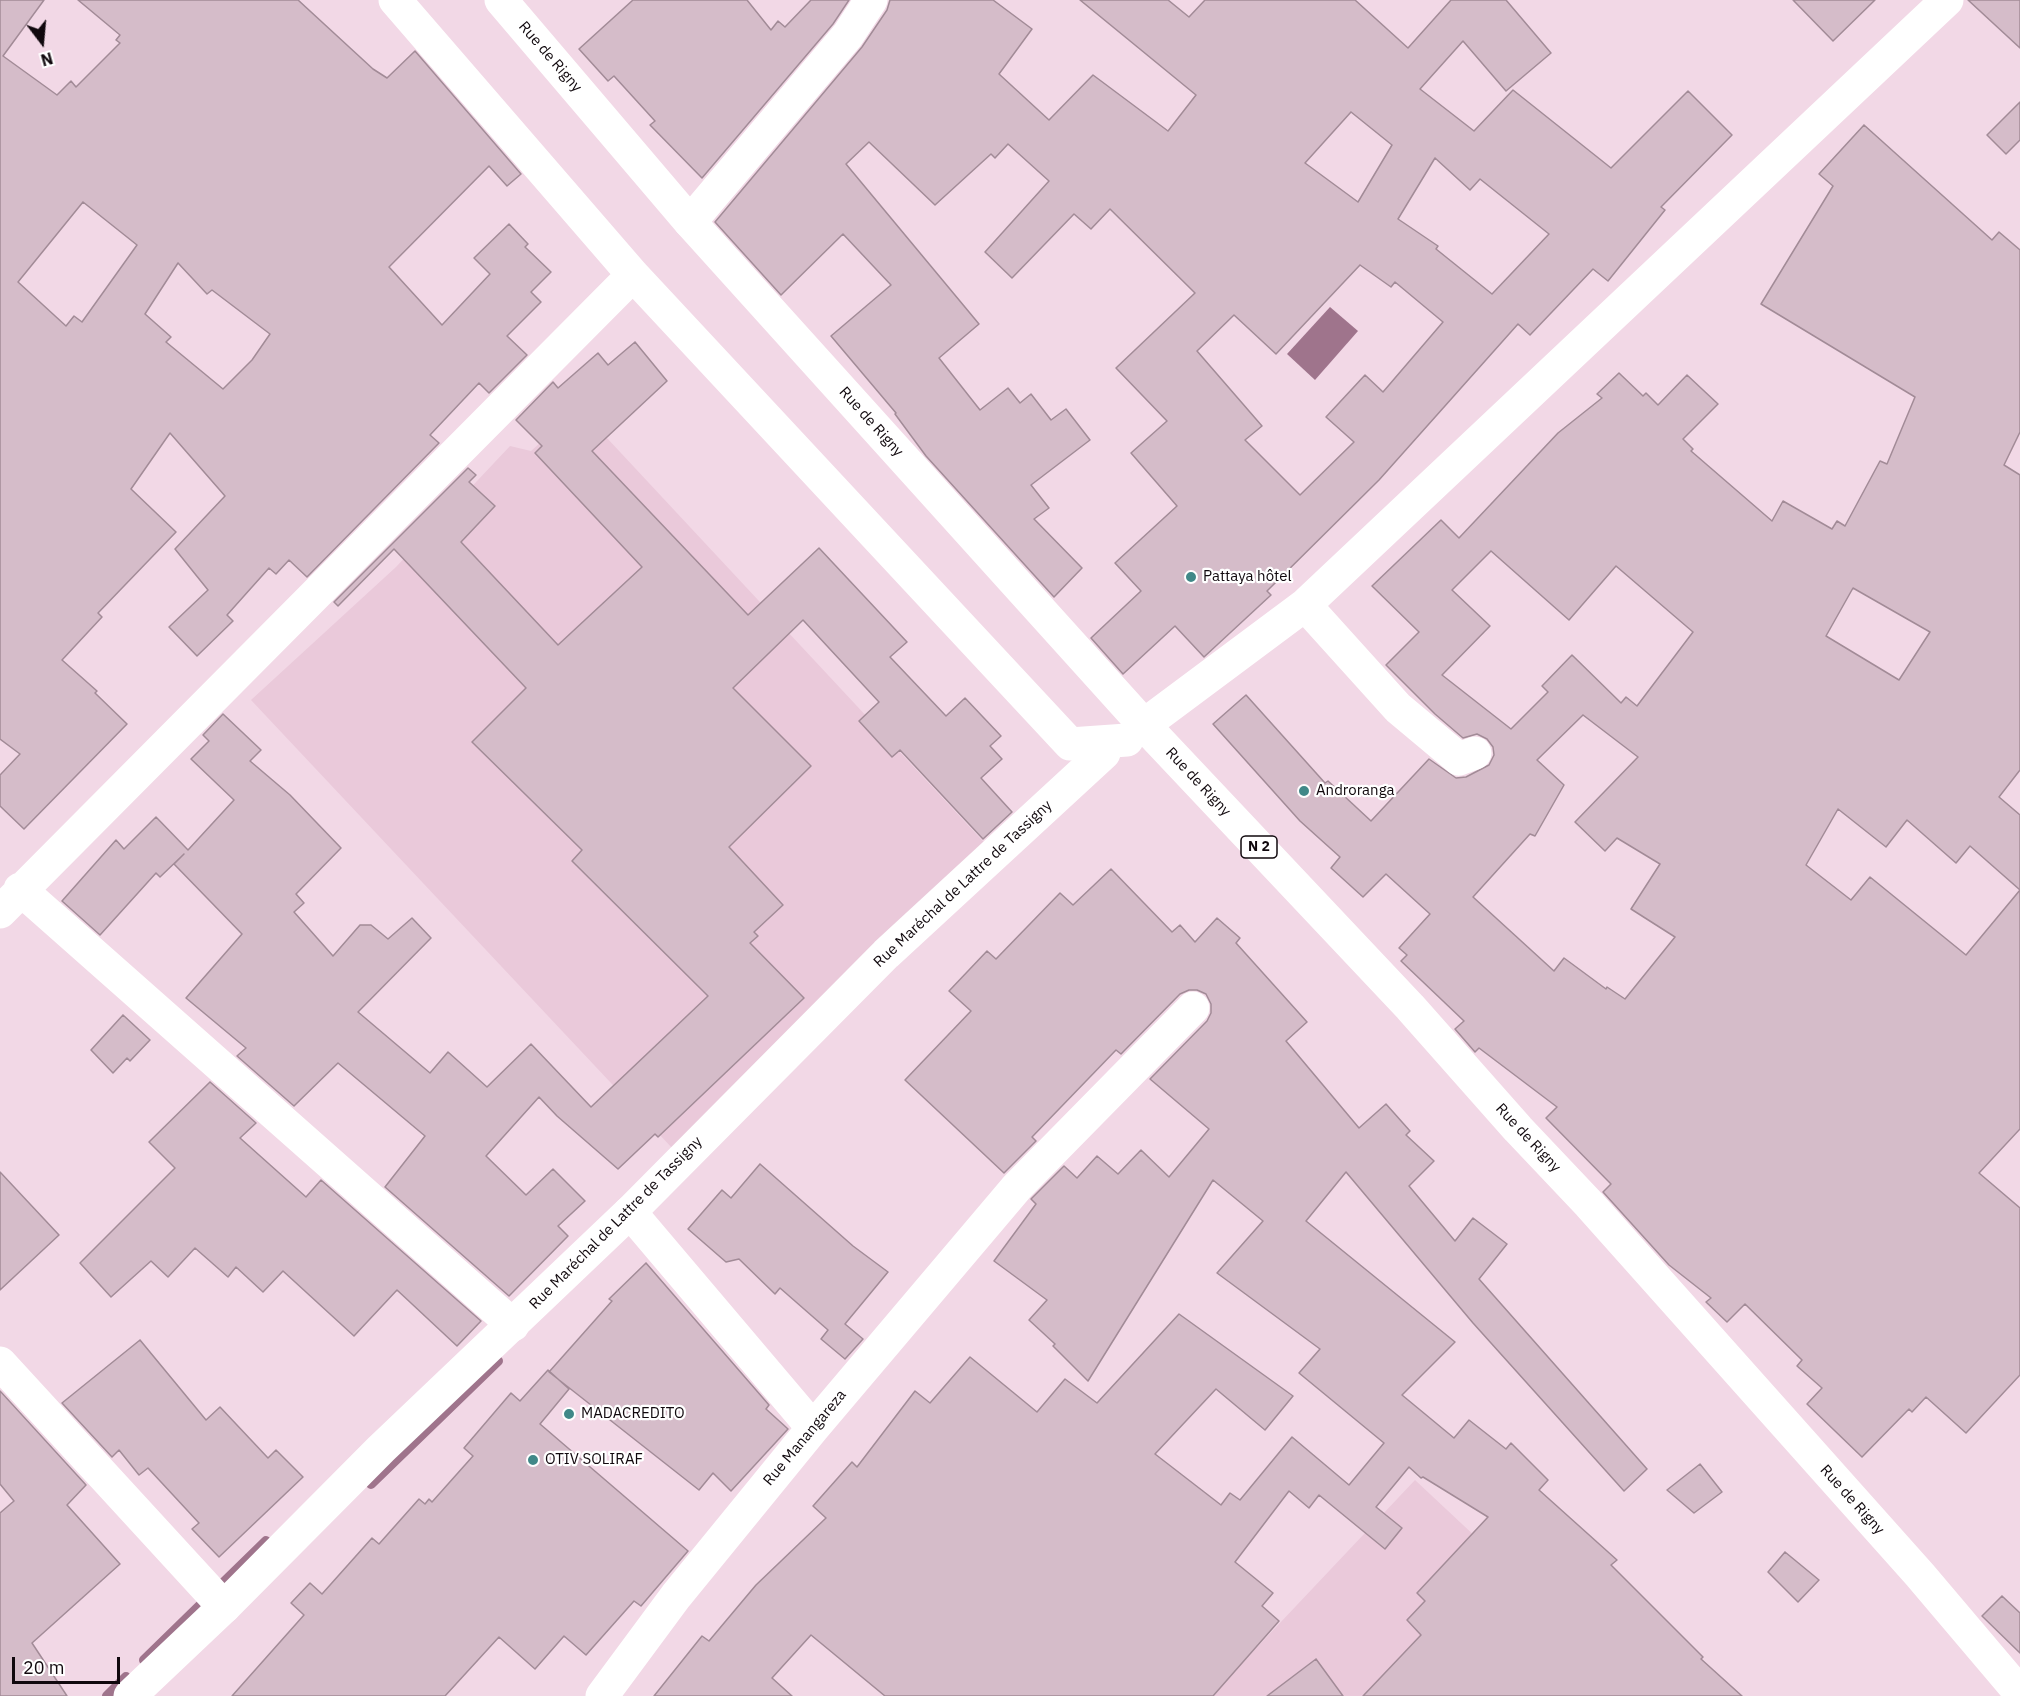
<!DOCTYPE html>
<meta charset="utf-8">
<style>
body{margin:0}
#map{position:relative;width:2020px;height:1696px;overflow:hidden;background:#f2d8e6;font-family:"IBM Plex Sans",sans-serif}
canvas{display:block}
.north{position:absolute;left:12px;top:12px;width:60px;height:60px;-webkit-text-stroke:4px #fff;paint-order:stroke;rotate:164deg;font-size:16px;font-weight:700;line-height:24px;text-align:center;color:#10080d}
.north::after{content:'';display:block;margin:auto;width:21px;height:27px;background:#10080d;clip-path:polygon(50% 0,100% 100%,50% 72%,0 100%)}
.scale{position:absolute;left:12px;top:1657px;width:108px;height:27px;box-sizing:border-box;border:3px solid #10080d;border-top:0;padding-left:8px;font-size:18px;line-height:21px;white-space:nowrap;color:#10080d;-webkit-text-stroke:4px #fff;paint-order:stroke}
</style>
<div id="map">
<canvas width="2020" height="1696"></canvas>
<div class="north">N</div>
<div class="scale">20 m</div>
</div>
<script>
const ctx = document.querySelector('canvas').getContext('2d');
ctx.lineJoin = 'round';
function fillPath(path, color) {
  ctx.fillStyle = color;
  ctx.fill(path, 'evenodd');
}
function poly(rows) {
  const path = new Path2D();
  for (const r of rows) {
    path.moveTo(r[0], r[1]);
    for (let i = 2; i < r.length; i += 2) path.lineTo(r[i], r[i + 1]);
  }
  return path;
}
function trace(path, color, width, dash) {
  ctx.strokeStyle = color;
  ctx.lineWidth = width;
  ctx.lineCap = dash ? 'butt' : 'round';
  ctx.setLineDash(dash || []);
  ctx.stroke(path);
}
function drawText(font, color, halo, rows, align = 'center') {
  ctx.font = font + ' "IBM Plex Sans",sans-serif';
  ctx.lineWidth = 4.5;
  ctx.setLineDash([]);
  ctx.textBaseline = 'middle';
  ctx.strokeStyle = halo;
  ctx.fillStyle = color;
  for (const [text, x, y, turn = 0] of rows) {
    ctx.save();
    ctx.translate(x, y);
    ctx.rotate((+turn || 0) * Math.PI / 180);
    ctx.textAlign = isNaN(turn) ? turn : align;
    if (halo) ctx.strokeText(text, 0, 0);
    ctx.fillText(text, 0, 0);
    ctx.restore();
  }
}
const built = poly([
 [579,408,994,853,673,1149,251,700,396,567,510,446,531,451],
 [1415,1480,1636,1687,1628,1696,1211,1696]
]);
const water = poly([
 [1330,307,1358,331,1315,380,1287,354]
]);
const stream = poly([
 [371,1484,498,1361],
 [144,1660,266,1541],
 [107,1696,126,1677]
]);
const building = poly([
 [0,0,44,0,3,56,57,95,71,81,76,87,120,43,116,40,120,35,78,0,298,0,373,69,387,78,415,51,521,174,507,186,489,166,389,267,442,325,490,274,474,258,509,224,528,244,525,247,551,272,531,292,541,302,507,336,527,355,489,393,479,383,430,435,439,443,307,577,289,560,276,574,269,568,227,615,233,621,197,656,169,627,208,590,175,549,225,496,170,433,131,489,176,532,98,613,102,617,62,660,97,691,95,693,127,724,24,829,0,806,0,775,20,754,0,739,0,0],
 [83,202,137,245,82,322,74,316,66,326,18,282,83,202],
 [178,263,207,294,212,290,270,334,252,360,223,389,166,342,171,337,145,314,178,263],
 [633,0,747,0,771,30,778,21,785,27,811,0,849,0,833,24,702,178,650,125,655,121,614,76,608,81,579,49,633,0],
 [890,0,993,0,1032,29,999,74,1049,120,1093,75,1168,131,1196,95,1080,0,1168,0,1189,17,1205,0,1355,0,1408,48,1451,0,1506,0,1551,53,1506,91,1463,41,1420,89,1474,131,1513,90,1611,168,1688,91,1732,135,1661,207,1665,210,1608,281,1593,269,1530,335,1518,324,1379,480,1267,591,1271,595,1204,657,1175,626,1123,674,1091,638,1141,591,1115,563,1177,506,1131,453,1167,421,1116,368,1195,293,1110,209,1091,229,1074,214,1012,278,985,252,1049,181,1008,144,995,158,991,154,935,205,869,142,846,164,979,324,939,358,980,410,1008,388,1020,403,1031,394,1051,420,1066,409,1090,440,1031,485,1049,508,1034,519,1082,568,1054,597,926,456,895,414,896,413,831,336,891,285,843,234,781,295,715,222,862,47,887,10,890,0],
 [1351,112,1392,145,1358,202,1305,163,1351,112],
 [1435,158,1470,190,1480,179,1549,234,1492,294,1436,249,1438,246,1398,219,1435,158],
 [1360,265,1391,287,1395,282,1443,322,1383,392,1365,375,1326,417,1354,442,1300,495,1245,440,1262,426,1197,351,1234,315,1276,354,1360,265],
 [1793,0,1875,0,1833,41,1793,0],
 [1968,0,2020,0,2020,48,1968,0],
 [2020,102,2020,140,2006,154,1987,135,2020,102],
 [1864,125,1992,240,1999,232,2020,250,2020,432,2004,465,2020,475,2020,770,1999,797,2020,815,2020,1129,1979,1173,2020,1208,2020,1375,1966,1433,1926,1397,1912,1412,1909,1409,1862,1457,1807,1404,1822,1388,1797,1366,1802,1360,1745,1304,1727,1322,1706,1302,1711,1298,1669,1265,1603,1192,1611,1184,1546,1118,1557,1107,1479,1048,1475,1052,1455,1029,1464,1021,1401,961,1407,955,1399,948,1430,914,1386,874,1363,897,1331,868,1340,857,1300,821,1213,724,1246,695,1325,783,1328,781,1371,821,1429,759,1456,778,1466,777,1489,765,1494,755,1493,747,1487,739,1477,734,1463,738,1435,714,1386,665,1419,632,1372,586,1441,520,1459,538,1558,433,1602,398,1597,394,1619,373,1643,396,1646,393,1658,405,1687,375,1718,404,1683,439,1693,449,1691,451,1772,521,1783,501,1832,529,1837,521,1845,526,1880,461,1887,464,1915,397,1761,304,1833,186,1819,174,1864,125],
 [1491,551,1569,620,1616,566,1693,632,1637,706,1626,697,1621,703,1572,655,1542,686,1548,692,1511,729,1442,675,1490,626,1452,590,1491,551],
 [1853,588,1930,632,1899,680,1826,636,1853,588],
 [1583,715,1638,757,1575,822,1605,851,1617,838,1660,864,1631,909,1675,937,1625,999,1607,987,1606,989,1564,958,1554,971,1473,897,1530,834,1535,836,1564,785,1537,760,1583,715],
 [1838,809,1886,847,1907,820,1956,863,1970,846,2020,890,1966,955,1870,877,1851,900,1806,865,1838,809],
 [635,342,667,381,592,451,748,615,819,548,907,642,890,657,946,716,965,698,1001,736,990,746,1002,759,981,778,1012,812,983,839,900,750,892,757,859,721,879,702,803,620,733,688,811,766,729,847,783,905,754,932,758,936,750,943,804,998,658,1137,655,1134,618,1169,557,1116,539,1097,486,1156,526,1195,553,1169,585,1201,558,1226,568,1236,509,1296,385,1187,425,1136,338,1063,294,1106,237,1056,246,1048,186,998,242,934,174,864,184,854,160,877,156,873,100,935,62,901,116,840,124,849,156,817,188,850,234,800,191,759,209,741,203,735,223,714,261,750,250,761,290,795,341,848,296,894,304,903,294,912,333,956,360,925,371,925,388,939,412,918,431,938,358,1012,430,1073,448,1052,487,1087,531,1044,591,1107,708,996,572,861,582,850,472,742,526,688,394,549,338,606,334,602,468,468,476,475,469,482,495,506,461,542,558,645,642,567,535,453,542,446,516,420,553,382,558,388,598,353,608,365,635,342],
 [1111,869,1172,932,1180,925,1195,942,1217,918,1240,938,1236,943,1307,1022,1286,1041,1359,1128,1386,1104,1410,1131,1406,1135,1434,1161,1409,1186,1455,1241,1473,1218,1507,1244,1479,1279,1647,1469,1624,1491,1473,1323,1346,1172,1306,1221,1455,1342,1402,1395,1454,1438,1469,1420,1506,1449,1511,1443,1548,1480,1539,1490,1617,1560,1611,1565,1703,1657,1701,1659,1742,1696,1363,1696,1421,1635,1407,1620,1425,1601,1417,1593,1488,1517,1423,1477,1421,1478,1409,1467,1376,1507,1402,1528,1385,1549,1319,1495,1309,1508,1289,1491,1235,1562,1273,1593,1262,1606,1279,1621,1213,1696,885,1696,811,1635,772,1678,792,1696,654,1696,702,1636,709,1641,756,1585,826,1518,813,1506,852,1462,857,1467,915,1391,930,1403,970,1357,1037,1412,1065,1379,1097,1403,1179,1314,1293,1396,1265,1430,1216,1389,1155,1454,1221,1505,1230,1493,1240,1500,1292,1437,1349,1485,1384,1443,1299,1373,1320,1349,1217,1273,1263,1221,1213,1180,1088,1381,1053,1346,1055,1344,1029,1320,1047,1300,994,1261,1036,1204,1031,1199,1064,1166,1077,1178,1097,1156,1118,1174,1141,1150,1169,1177,1209,1129,1150,1079,1207,1021,1211,1013,1211,1004,1206,994,1197,990,1189,990,1180,994,1121,1054,1116,1050,1032,1137,1036,1141,1004,1173,905,1080,971,1011,949,991,987,951,996,959,1060,893,1073,905,1111,869],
 [123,1015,150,1040,130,1061,127,1058,113,1073,91,1050,123,1015],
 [210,1082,256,1123,240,1138,306,1197,321,1180,481,1321,457,1346,397,1290,354,1336,283,1271,263,1292,236,1267,228,1277,195,1248,168,1277,151,1261,111,1297,80,1263,175,1168,149,1142,210,1082],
 [760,1164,853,1246,888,1272,845,1324,863,1339,845,1359,821,1339,828,1330,780,1288,775,1294,739,1259,726,1262,688,1229,722,1190,731,1198,760,1164],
 [0,1172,59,1235,0,1290,0,1172],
 [646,1263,769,1405,766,1409,788,1429,731,1491,713,1473,699,1490,549,1372,612,1301,609,1299,646,1263],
 [140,1340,206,1420,220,1407,268,1458,276,1450,303,1477,219,1557,192,1529,199,1523,148,1468,139,1475,119,1450,112,1457,62,1403,140,1340],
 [548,1370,569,1389,540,1424,688,1551,641,1606,634,1601,586,1655,564,1636,535,1669,499,1637,445,1696,232,1696,304,1615,291,1603,310,1583,322,1594,372,1538,379,1544,419,1499,425,1504,429,1499,432,1502,473,1456,464,1448,511,1393,520,1401,548,1370],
 [0,1391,86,1485,67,1505,120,1564,32,1643,67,1696,0,1696,0,1513,14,1501,0,1484,0,1391],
 [1700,1464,1722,1492,1694,1513,1667,1490,1700,1464],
 [1785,1552,1819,1580,1798,1602,1768,1572,1785,1552],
 [2002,1596,2020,1613,2020,1653,1982,1616,2002,1596],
 [1316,1659,1343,1696,1267,1696,1316,1659]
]);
const minor = poly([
 [395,0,633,275,1070,744,1127,740],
 [690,222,848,35,871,0],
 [1305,605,1398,708,1459,759,1475,753],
 [1144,725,1305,605,1947,0],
 [20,889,513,1325],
 [0,912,633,275],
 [630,1212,813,1428],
 [0,1363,224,1607],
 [602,1696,676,1596,813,1428,1017,1187,1193,1008]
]);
const tertiary = poly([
 [130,1696,224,1607,381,1449,630,1212,886,954,1104,753]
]);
const primary = poly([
 [501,0,690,222,1144,725,1410,1007,1518,1129,1589,1204,1920,1575,2020,1693]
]);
const markers = [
 [1191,577,6,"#408888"],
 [1304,791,6,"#408888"],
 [569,1414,6,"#408888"],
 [533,1460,6,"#408888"]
];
const shields = [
 [1259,847,36]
];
const shieldNames = [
 ["N 2",1259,847]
];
const streetNames = [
 ["Rue de Rigny",550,57,49],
 ["Rue de Rigny",871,422,48],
 ["Rue de Rigny",1198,782,47],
 ["Rue Maréchal de Lattre de Tassigny",963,884,-43],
 ["Rue de Rigny",1528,1138,47],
 ["Rue Maréchal de Lattre de Tassigny",616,1223,-45],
 ["Rue Manangareza",805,1438,-50],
 ["Rue de Rigny",1852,1500,48]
];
const poiNames = [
 ["Pattaya hôtel",1203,577],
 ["Androranga",1316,791],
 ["MADACREDITO",581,1414],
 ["OTIV SOLIRAF",545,1460]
];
fillPath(built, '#eac9da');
fillPath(water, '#9f748c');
trace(stream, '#9f748c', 10);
fillPath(building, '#d5bcc9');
trace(building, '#a28b97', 1.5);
trace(minor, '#fff', 33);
trace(tertiary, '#fff', 33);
trace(primary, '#fff', 33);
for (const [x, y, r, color] of markers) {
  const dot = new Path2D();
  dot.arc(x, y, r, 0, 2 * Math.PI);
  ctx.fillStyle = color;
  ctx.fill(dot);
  trace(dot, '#fff', 2);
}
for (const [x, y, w] of shields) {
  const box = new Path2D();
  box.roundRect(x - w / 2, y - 11, w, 22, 4.5);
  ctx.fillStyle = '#fff';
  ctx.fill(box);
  trace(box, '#10080d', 1.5);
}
drawText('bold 14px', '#10080d', null, shieldNames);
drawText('15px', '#10080d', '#fff', streetNames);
drawText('15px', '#10080d', '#fff', poiNames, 'left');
</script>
